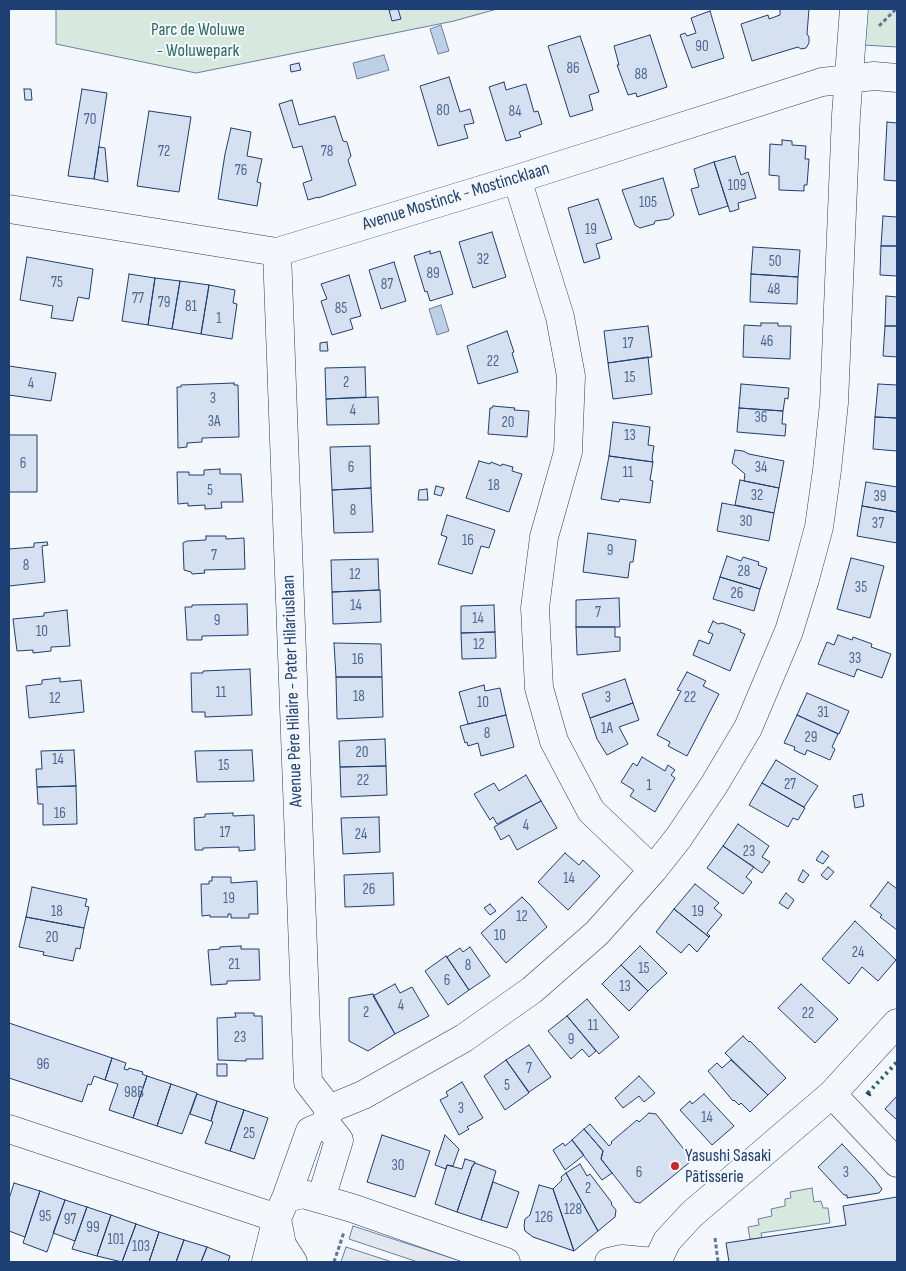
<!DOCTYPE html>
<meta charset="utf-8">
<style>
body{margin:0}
#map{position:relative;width:906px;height:1271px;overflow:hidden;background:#f4f7fb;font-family:"Sofia Sans Condensed",sans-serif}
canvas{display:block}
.frame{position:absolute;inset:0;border:10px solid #1d3f73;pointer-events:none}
</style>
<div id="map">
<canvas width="906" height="1271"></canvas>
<div class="frame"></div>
</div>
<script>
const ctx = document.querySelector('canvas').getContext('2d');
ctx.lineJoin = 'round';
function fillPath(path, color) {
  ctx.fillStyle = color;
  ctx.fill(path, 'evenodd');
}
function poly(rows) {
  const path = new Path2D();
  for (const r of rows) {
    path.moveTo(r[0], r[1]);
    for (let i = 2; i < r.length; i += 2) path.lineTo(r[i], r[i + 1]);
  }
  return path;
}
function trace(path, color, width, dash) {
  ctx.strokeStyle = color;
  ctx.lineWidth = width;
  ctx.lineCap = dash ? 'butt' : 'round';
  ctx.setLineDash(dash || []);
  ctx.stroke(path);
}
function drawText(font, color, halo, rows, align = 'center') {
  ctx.font = font + ' "Sofia Sans Condensed",sans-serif';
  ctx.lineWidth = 4;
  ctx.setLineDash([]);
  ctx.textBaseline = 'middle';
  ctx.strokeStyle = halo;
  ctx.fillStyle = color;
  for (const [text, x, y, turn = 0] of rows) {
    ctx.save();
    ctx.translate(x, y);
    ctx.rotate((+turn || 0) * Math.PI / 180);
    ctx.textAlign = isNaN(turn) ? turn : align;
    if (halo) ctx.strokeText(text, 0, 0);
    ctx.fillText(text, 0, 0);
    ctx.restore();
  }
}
const green = poly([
 [56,9,497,9,454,21,196,73,56,44,56,9],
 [867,9,897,9,897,47,863,45,867,9],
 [812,1188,814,1202,821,1201,823,1208,828,1208,830,1223,761,1233,762,1238,750,1239,748,1227,759,1225,758,1219,772,1216,771,1209,785,1206,785,1199,791,1198,790,1192,812,1188]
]);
const parking = poly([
 [353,1226,464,1262,418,1262,349,1239,353,1226],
 [346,1247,392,1262,341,1262,346,1247]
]);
const water = poly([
 [441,25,449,51,438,54,430,29,441,25],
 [384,55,389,70,357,79,353,63,384,55],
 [441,305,449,331,437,335,429,309,441,305]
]);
const building = poly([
 [398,9,401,19,392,21,389,10,398,9],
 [780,9,809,9,807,34,809,37,809,43,806,48,801,49,798,47,752,61,741,24,768,15,769,19,780,15,780,9],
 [710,11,724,58,692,68,680,35,685,33,687,36,696,33,691,18,710,11],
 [650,35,667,87,637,97,636,93,628,95,617,65,619,65,614,46,650,35],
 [580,36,599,92,589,95,593,110,570,117,548,46,580,36],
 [299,63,301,70,291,72,290,65,299,63],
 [449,77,460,112,470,109,474,123,464,125,468,138,438,146,420,86,449,77],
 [504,82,506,90,526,84,534,112,538,111,542,124,519,132,521,137,506,141,489,87,504,82],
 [24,89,31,89,32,100,25,100,24,89],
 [82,89,107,93,94,179,68,176,82,89],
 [292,100,299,125,335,116,343,141,347,142,351,156,348,160,356,185,318,198,318,197,308,200,303,183,312,180,302,146,293,148,279,104,292,100],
 [149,111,191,117,179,192,137,186,149,111],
 [887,122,897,123,897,181,884,180,887,122],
 [231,128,251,132,247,156,262,159,257,182,261,183,257,206,218,199,225,154,231,128],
 [782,140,792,141,792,145,806,146,805,159,809,159,807,185,804,185,804,191,779,190,779,176,769,175,770,144,782,145,782,140],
 [99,147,105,148,108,182,94,179,99,147],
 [735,156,741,175,748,172,756,198,738,203,739,209,730,212,714,162,735,156],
 [714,162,728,206,699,215,691,189,699,187,694,169,714,162],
 [663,178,674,215,669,219,655,221,654,224,640,228,635,225,622,190,663,178],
 [598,199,612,239,596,244,600,258,584,263,568,208,598,199],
 [883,216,897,217,897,246,881,246,883,216],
 [492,232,506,277,473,288,459,242,492,232],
 [881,246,897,246,897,276,880,275,881,246],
 [753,247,800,250,798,277,751,274,753,247],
 [430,251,430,254,440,251,453,294,430,301,427,291,425,292,414,256,430,251],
 [27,257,93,269,89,299,78,297,73,321,51,318,53,306,20,300,27,257],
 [394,262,406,301,381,309,369,270,394,262],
 [129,274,155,278,148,325,122,321,129,274],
 [751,274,798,277,797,304,750,302,751,274],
 [349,275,361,316,350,319,353,329,332,335,321,301,327,299,321,284,349,275],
 [155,278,180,281,172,329,148,325,155,278],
 [180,281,209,285,201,334,172,329,180,281],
 [209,285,235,290,233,303,237,304,232,339,201,334,209,285],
 [886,296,897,297,897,326,885,326,886,296],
 [761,323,778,323,778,326,791,326,790,359,743,357,744,325,761,326,761,323],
 [648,326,652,357,608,363,604,331,648,326],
 [885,326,897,326,897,357,883,356,885,326],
 [507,331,514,352,512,353,518,372,478,384,467,346,507,331],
 [327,342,328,351,320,351,320,343,327,342],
 [648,357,652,394,613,399,608,363,648,357],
 [9,366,56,373,51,401,9,395,9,366],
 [365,367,366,397,326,399,325,368,365,367],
 [234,383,234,385,238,385,239,437,202,438,202,442,187,443,187,447,178,448,177,387,181,387,181,385,234,383],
 [741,384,789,388,788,399,785,398,783,411,739,408,741,384],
 [878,384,897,385,897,418,875,417,878,384],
 [378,397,379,424,327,425,326,399,378,397],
 [493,406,515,408,514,410,529,411,527,437,488,434,490,408,492,408,493,406],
 [739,408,783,411,782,424,786,424,785,436,737,432,739,408],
 [875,417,897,418,897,451,873,449,875,417],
 [613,422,650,427,648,445,654,446,652,458,653,462,609,456,613,422],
 [9,435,37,435,37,492,9,492,9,435],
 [370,446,371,488,332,490,330,447,370,446],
 [735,450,743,451,749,454,784,461,779,488,744,481,745,474,732,463,735,450],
 [609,456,653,462,650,480,653,481,650,503,620,499,619,502,601,499,609,456],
 [479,461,490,464,491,462,501,466,502,464,513,467,512,471,522,474,509,512,466,498,479,461],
 [220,469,220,474,241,474,243,502,221,502,222,508,205,509,205,505,188,506,188,503,178,504,177,472,189,472,189,475,204,475,204,470,220,469],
 [740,480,779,488,774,513,735,505,740,480],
 [866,482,897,487,897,512,862,506,866,482],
 [436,486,444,488,441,496,434,494,436,486],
 [371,488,373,532,334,533,332,490,371,488],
 [427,489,428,500,418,500,419,490,427,489],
 [722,503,774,513,769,541,717,531,722,503],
 [862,506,897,512,897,543,857,536,862,506],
 [447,515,495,530,489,548,481,546,472,574,438,564,447,537,441,535,447,515],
 [588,533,636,540,633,562,630,562,628,578,583,572,588,533],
 [206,536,226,536,226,539,244,538,245,569,204,570,205,573,192,574,191,572,184,570,183,543,187,541,206,540,206,536],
 [47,542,48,545,42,546,45,582,9,586,9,549,34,547,34,543,47,542],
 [727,556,741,561,743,557,759,562,758,565,767,568,760,589,720,577,727,556],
 [851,558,884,566,870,618,837,609,851,558],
 [378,559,379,590,332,592,331,560,378,559],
 [720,577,760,589,754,611,713,599,720,577],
 [380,590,381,622,333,624,332,592,380,590],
 [619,598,620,627,576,627,576,600,619,598],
 [247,604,248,635,202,636,202,640,187,640,185,607,192,607,192,605,247,604],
 [494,605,495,632,461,633,461,606,494,605],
 [67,610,70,646,51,647,51,651,33,653,33,650,17,651,13,619,44,616,44,613,67,610],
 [713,621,718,624,722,623,741,630,740,632,745,634,730,671,693,655,699,640,709,644,713,634,708,632,713,621],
 [576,627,615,627,615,637,620,637,620,651,577,655,576,627],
 [495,632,496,658,462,659,461,633,495,632],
 [838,635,852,640,853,637,872,644,871,647,891,654,882,678,857,669,854,677,818,664,827,642,834,645,838,635],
 [334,643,381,644,382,677,336,677,334,643],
 [250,669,252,715,205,717,205,712,192,712,191,673,203,673,203,671,250,669],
 [687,672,706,681,703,686,719,694,687,756,668,746,670,742,657,735,681,691,677,690,687,672],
 [336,677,382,677,383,717,337,719,336,677],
 [60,678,60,682,81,680,84,712,29,718,26,686,42,684,42,680,60,678],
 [625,679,633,703,590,718,582,694,625,679],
 [484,685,485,691,500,688,506,715,468,724,459,692,484,685],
 [807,693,849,711,839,734,797,715,807,693],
 [633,703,639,720,619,727,628,744,607,755,597,739,590,718,633,703],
 [506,715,514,747,481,756,478,743,468,746,467,742,465,743,460,726,506,715],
 [797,715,838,734,832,747,835,749,830,760,807,750,805,755,794,750,795,747,784,743,797,715],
 [385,739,386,766,340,767,339,741,385,739],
 [74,750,76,786,37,787,36,769,42,769,41,751,74,750],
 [252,750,254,781,197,782,195,751,252,750],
 [642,757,665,771,668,765,675,770,671,775,675,778,655,812,630,796,634,790,621,782,633,763,637,766,642,757],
 [776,760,818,786,804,807,762,783,776,760],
 [386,766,387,795,341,797,340,767,386,766],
 [526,775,541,801,497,824,493,817,490,820,474,794,494,783,499,791,526,775],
 [762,783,805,808,798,820,793,818,788,827,749,805,762,783],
 [76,786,77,824,43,825,43,804,38,804,37,787,76,786],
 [862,794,864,806,855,808,853,796,862,794],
 [541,801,557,828,517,850,509,835,501,840,494,827,541,801],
 [233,813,233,816,254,815,255,850,239,851,239,847,203,848,203,850,195,850,194,818,205,817,205,814,233,813],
 [379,817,380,852,343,854,341,818,379,817],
 [738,824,769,846,762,857,770,862,762,873,723,846,738,824],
 [723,846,754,867,746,877,752,882,743,894,707,868,723,846],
 [822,851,829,856,823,864,816,860,822,851],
 [565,853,579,865,583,860,600,876,568,910,538,882,565,853],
 [828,867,834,872,827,880,821,875,828,867],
 [803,870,809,875,803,883,798,880,803,870],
 [393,873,394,905,345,907,344,875,393,873],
 [212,877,231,877,231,883,257,881,258,914,249,914,249,918,231,918,231,914,228,914,228,917,210,917,210,915,202,916,201,884,209,884,209,881,212,881,212,877],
 [888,882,897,889,897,930,880,917,882,915,870,906,888,882],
 [695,884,719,903,714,908,722,915,707,933,710,936,709,937,674,909,695,884],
 [32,887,87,899,85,906,89,907,84,928,26,917,32,887],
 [786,893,794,900,788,909,779,903,786,893],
 [522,897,531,906,547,927,506,963,481,933,522,897],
 [490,904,496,911,490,915,484,908,490,904],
 [674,909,709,937,697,952,689,944,681,953,656,932,674,909],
 [26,917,84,928,80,949,76,948,73,961,43,955,44,952,19,947,26,917],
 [855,921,896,960,878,981,862,967,849,984,822,959,855,921],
 [241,946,241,949,259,949,260,980,227,981,227,984,211,985,208,950,220,949,220,947,241,946],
 [640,946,667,973,648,991,621,965,640,946],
 [470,947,490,976,469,990,447,957,460,948,463,952,470,947],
 [446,956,469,990,448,1005,425,971,446,956],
 [621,965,648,991,629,1011,602,984,621,965],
 [395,984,400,993,412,987,429,1016,395,1034,373,996,395,984],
 [801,984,838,1019,815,1043,778,1008,801,984],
 [373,994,395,1034,368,1051,349,1041,349,998,373,994],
 [587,999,619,1037,599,1054,567,1016,587,999],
 [235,1013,254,1013,254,1016,262,1016,263,1059,246,1059,246,1061,218,1060,217,1018,236,1017,235,1013],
 [567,1016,596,1051,589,1057,582,1049,571,1059,548,1031,567,1016],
 [9,1023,112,1058,105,1080,94,1076,91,1085,88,1084,82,1102,9,1078,9,1023],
 [743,1036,749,1042,750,1041,786,1078,768,1095,725,1053,743,1036],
 [529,1045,551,1077,529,1092,506,1060,529,1045],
 [112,1058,126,1063,124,1069,128,1070,129,1068,143,1072,142,1074,147,1076,133,1118,109,1110,118,1084,105,1080,112,1058],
 [506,1060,529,1093,505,1110,484,1076,506,1060],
 [731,1060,768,1095,750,1112,741,1103,739,1105,734,1100,733,1101,708,1071,717,1063,722,1068,731,1060],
 [217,1064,227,1064,227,1076,217,1076,217,1064],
 [147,1076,171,1084,157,1126,133,1118,147,1076],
 [639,1076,655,1093,644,1102,639,1096,623,1108,615,1098,639,1076],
 [462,1082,483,1118,467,1127,469,1129,459,1135,440,1100,448,1096,446,1092,462,1082],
 [171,1084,197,1093,182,1134,157,1126,171,1084],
 [197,1094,217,1101,211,1121,190,1114,197,1094],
 [704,1094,734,1126,712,1145,680,1110,690,1101,692,1104,704,1094],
 [897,1096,897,1120,885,1109,897,1096],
 [217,1101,244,1110,230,1151,205,1143,213,1122,211,1121,217,1101],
 [244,1110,268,1118,254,1159,230,1151,244,1110],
 [649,1113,656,1114,690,1157,690,1162,640,1203,635,1202,601,1159,603,1151,584,1129,590,1124,609,1146,612,1143,611,1142,637,1120,639,1122,649,1113],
 [584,1129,603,1151,601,1159,612,1173,602,1180,572,1140,584,1129],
 [382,1135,430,1151,415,1197,367,1182,382,1135],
 [445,1135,459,1149,453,1166,447,1165,446,1169,435,1165,445,1135],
 [572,1140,584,1155,565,1170,553,1150,563,1143,565,1146,572,1140],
 [842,1144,874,1178,882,1189,879,1193,847,1198,847,1195,844,1195,818,1167,842,1144],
 [465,1159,475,1162,472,1167,457,1212,435,1204,447,1165,462,1169,465,1159],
 [475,1163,496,1171,481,1220,457,1212,472,1167,475,1163],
 [580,1164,587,1176,590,1174,612,1203,611,1204,616,1210,615,1217,598,1231,566,1173,580,1164],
 [566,1173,598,1231,574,1251,553,1189,562,1180,561,1177,566,1173],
 [493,1182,519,1192,507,1228,481,1220,493,1182],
 [14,1183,40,1191,25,1237,9,1231,9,1199,14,1183],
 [539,1185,553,1189,574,1251,533,1237,525,1231,524,1226,525,1219,530,1215,539,1185],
 [40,1191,65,1200,47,1252,23,1243,40,1191],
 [897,1197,897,1262,729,1262,726,1243,846,1225,843,1206,897,1197],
 [65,1200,87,1207,75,1241,53,1233,65,1200],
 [87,1207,111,1215,97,1256,72,1249,87,1207],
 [111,1215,136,1224,122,1262,97,1256,111,1215],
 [136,1224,159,1232,149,1262,122,1262,136,1224],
 [159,1232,184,1240,176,1262,149,1262,159,1232],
 [184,1240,207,1247,201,1262,176,1262,184,1240],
 [207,1247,230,1256,228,1262,201,1262,207,1247]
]);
const path = poly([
 [879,26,896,9],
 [715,1238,718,1262],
 [334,1262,344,1232]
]);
const minor = poly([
 [517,179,560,317,571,376,568,452,544,537,535,608,539,688,554,741,591,811,653,870],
 [9,209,277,252,517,179,822,82,874,76,897,78],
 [277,252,308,1082,329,1109,326,1124],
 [832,1094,897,1163],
 [329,1109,363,1095,464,1038,532,990,597,933,653,870,679,837,714,785,748,728,789,631,805,579,819,527,827,470,834,403,846,115,854,9],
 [9,1129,277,1218],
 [286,1198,310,1131,326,1124],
 [321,1199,339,1140,326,1124],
 [277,1219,282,1245,293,1262],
 [266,1262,277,1218,286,1198,303,1194,352,1208,506,1262],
 [609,1262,622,1259,655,1262],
 [657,1262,667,1241,692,1214,832,1094,897,1023]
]);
const hedge = poly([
 [868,1093,897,1062]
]);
const wall = poly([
 [867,1093,870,1095]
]);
const markers = [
 [675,1166,5,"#c62828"]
];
const numberNames = [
 ["90",702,47],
 ["86",573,69],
 ["88",641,75],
 ["80",443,111],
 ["84",515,112],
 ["70",90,120],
 ["72",164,152],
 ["78",327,152],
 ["76",241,171],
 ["109",737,186],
 ["105",648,203],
 ["19",591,230],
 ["32",483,260],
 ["50",775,262],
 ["89",433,274],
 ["75",57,283],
 ["87",387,285],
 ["48",774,290],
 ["77",138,299],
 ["79",164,303],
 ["81",191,307],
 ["85",341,309],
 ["1",219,319],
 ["46",767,342],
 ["17",628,344],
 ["22",493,362],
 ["15",630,378],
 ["2",346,383],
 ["4",31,384],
 ["3",213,399],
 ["4",353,411],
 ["36",761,418],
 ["3A",214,422],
 ["20",508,423],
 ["13",630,436],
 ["6",23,464],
 ["6",351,468],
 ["34",761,468],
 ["11",628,473],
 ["18",494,486],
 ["5",210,491],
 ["32",757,496],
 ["39",880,497],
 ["8",353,511],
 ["30",746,522],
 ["37",878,524],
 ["16",468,541],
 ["9",610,551],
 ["7",214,556],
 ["8",26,566],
 ["28",744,572],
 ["12",355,575],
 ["35",861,588],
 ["26",737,594],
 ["14",356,606],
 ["7",598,613],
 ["14",478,619],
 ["9",217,621],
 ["10",42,632],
 ["12",479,645],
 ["33",855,659],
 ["16",358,660],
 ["11",221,693],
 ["18",359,697],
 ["3",608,698],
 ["22",690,698],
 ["12",55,699],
 ["10",483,703],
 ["31",823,713],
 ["1A",607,729],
 ["8",487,734],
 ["29",811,738],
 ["20",362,753],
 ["14",58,760],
 ["15",224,766],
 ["22",363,781],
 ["27",790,785],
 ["1",649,786],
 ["16",60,814],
 ["4",526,826],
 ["17",225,833],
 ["24",361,835],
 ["23",749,852],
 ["14",569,879],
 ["26",369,890],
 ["19",229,899],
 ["18",57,912],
 ["19",698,912],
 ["12",522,917],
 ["10",500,936],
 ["20",52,938],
 ["24",858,953],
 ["21",234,965],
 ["8",468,966],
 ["15",644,969],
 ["6",447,981],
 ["13",625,987],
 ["4",401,1006],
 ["2",366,1013],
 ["22",808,1014],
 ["11",593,1026],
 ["23",240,1038],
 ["9",571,1040],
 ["96",43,1065],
 ["7",529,1069],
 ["5",507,1086],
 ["98B",134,1093],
 ["3",461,1109],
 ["14",707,1118],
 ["25",249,1134],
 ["30",398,1166],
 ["6",639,1173],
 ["3",846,1173],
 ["2",588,1189],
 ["128",573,1210],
 ["95",45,1217],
 ["126",544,1218],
 ["97",70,1220],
 ["99",93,1228],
 ["101",116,1240],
 ["103",141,1247]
];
const parkNames = [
 ["Parc de Woluwe",198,30],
 ["- Woluwepark",198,51]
];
const streetNames = [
 ["Avenue Mostinck - Mostincklaan",456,197,-17],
 ["Avenue Père Hilaire - Pater Hilariuslaan",293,691,-92]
];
const poiNames = [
 ["Yasushi Sasaki",685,1156],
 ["Pâtisserie",685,1177]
];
fillPath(green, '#d7e8df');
trace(green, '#687fa3', 1);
fillPath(parking, '#e3e8f0');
trace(parking, '#687fa3', 1);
fillPath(water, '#bed0e5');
trace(water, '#687fa3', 1);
fillPath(building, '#d5e0f0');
trace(building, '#1d3f73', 1);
trace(minor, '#1d3f73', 29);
trace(path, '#5e769c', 3, [4, 2.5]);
trace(minor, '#f4f7fb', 28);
trace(hedge, '#2c6c60', 4, [2.5, 4]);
trace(wall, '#1d3f73', 2.5);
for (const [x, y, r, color] of markers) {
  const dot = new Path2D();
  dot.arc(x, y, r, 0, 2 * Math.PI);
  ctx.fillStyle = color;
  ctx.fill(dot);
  trace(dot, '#f4f7fb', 2);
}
drawText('15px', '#4b6792', null, numberNames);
drawText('18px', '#2c6c60', '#f4f7fb', parkNames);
drawText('18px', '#1d3f73', '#f4f7fb', streetNames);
drawText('18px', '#1d3f73', '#f4f7fb', poiNames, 'left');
</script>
